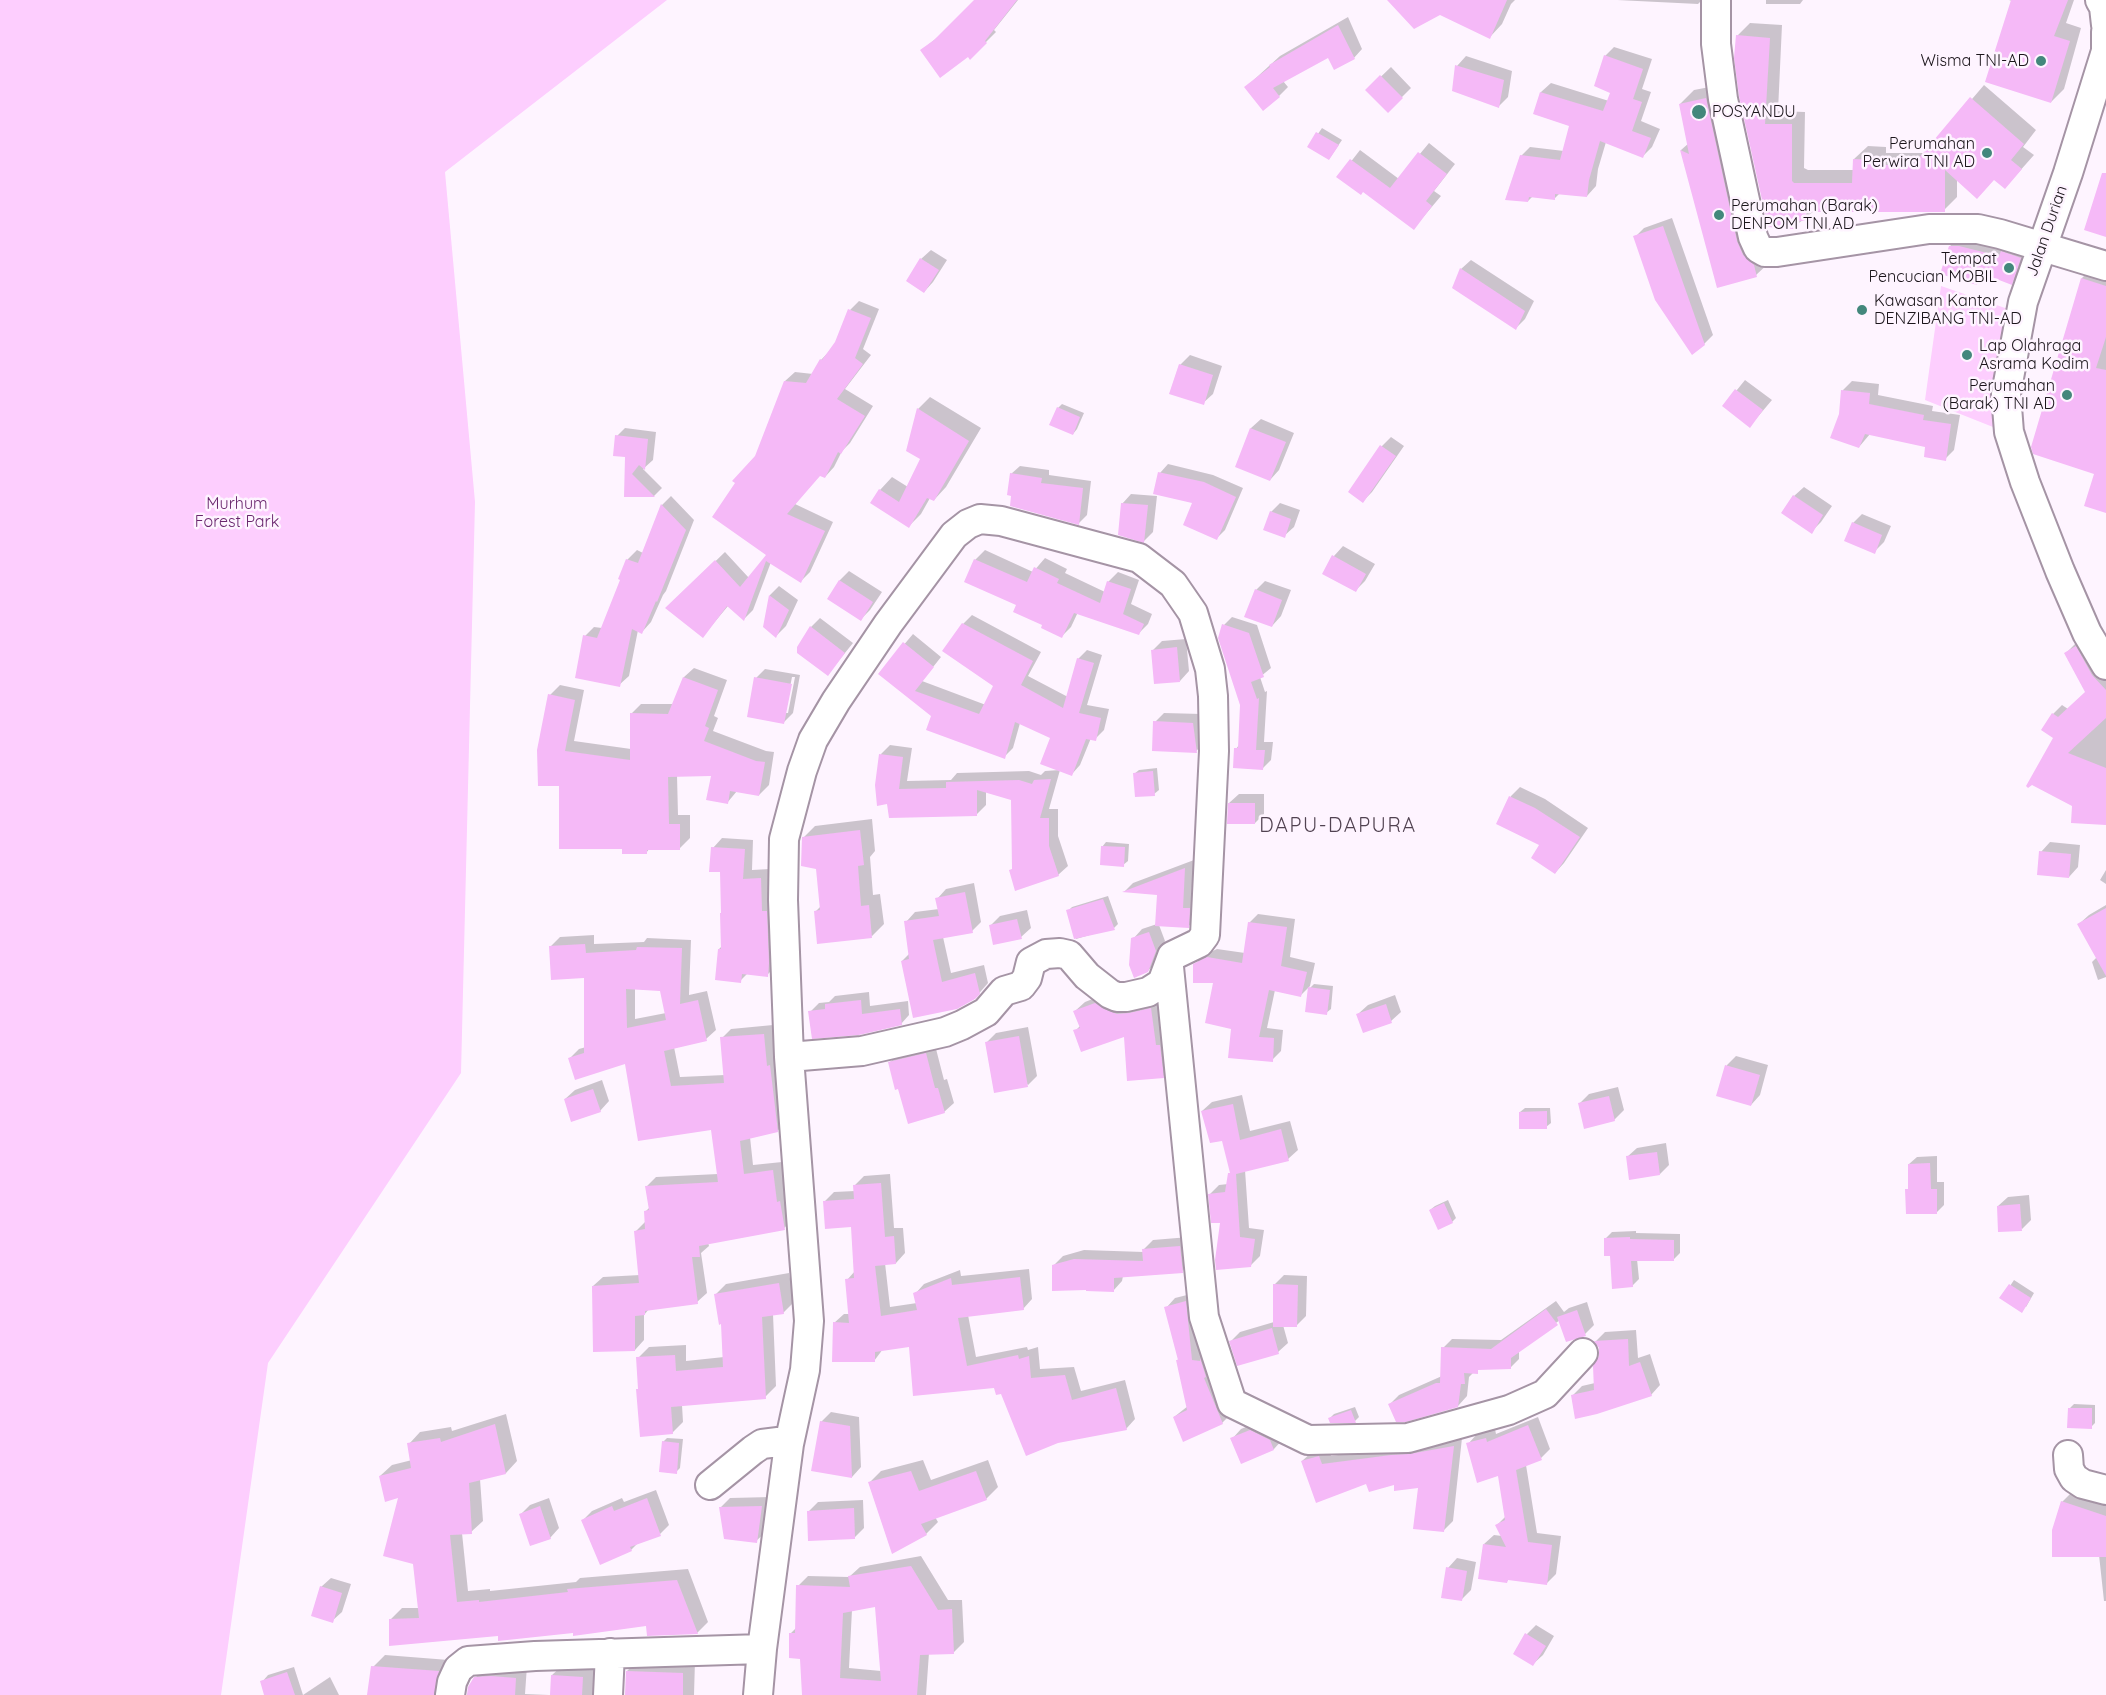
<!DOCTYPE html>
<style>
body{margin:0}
canvas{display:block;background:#fef4ff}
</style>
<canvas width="2106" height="1695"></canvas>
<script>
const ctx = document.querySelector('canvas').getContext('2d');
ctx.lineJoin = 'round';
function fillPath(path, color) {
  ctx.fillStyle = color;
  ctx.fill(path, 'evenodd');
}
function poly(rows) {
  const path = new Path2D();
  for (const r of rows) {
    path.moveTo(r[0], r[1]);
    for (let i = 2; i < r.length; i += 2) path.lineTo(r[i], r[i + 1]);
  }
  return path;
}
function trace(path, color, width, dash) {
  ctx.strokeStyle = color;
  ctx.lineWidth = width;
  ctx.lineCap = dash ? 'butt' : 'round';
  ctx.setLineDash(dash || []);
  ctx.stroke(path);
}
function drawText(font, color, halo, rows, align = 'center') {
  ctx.font = font + ' Quicksand,sans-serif';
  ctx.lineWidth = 5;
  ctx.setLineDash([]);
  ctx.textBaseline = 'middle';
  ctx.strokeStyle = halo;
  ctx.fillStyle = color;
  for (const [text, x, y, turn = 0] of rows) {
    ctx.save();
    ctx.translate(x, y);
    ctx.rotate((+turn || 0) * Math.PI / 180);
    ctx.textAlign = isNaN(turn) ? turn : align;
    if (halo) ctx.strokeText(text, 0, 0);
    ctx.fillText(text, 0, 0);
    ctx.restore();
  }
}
const green = poly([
 [0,0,667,0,445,172,475,502,461,1073,268,1363,221,1695,0,1695],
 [1941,286,2008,309,1998,429,1925,400]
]);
const shadow = poly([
 [976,0,1018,0,994,30,996,32,970,58,968,55,922,50,945,31],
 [1470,0,1515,0,1511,4,1502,24,1490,37],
 [1617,0,1702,0,1698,4],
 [1766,0,1803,0,1800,4,1766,4],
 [2009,0,2074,0,2066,23,2081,28,2064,89,2051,102,2012,1],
 [1348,17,1362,49,1353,59,1328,56,1283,81,1288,87,1279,96,1246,87,1280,56],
 [1750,23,1782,25,1778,111,1805,112,1804,168,1808,170,1854,170,1854,159,1868,146,1886,147,1886,153,1926,153,1984,85,2036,130,2023,147,2034,155,2018,173,1995,179,1957,180,1957,197,1944,210,1814,211,1794,227,1737,36],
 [1614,47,1652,59,1642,89,1651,92,1641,121,1660,129,1652,147,1643,156,1606,142,1598,169,1596,186,1587,196,1560,193,1554,199,1533,196,1528,201,1521,156,1530,147,1564,151,1571,125,1535,114,1541,92,1551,83,1609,101,1612,92,1605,56],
 [1466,56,1512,71,1508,97,1499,106,1457,66],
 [1391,67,1411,88,1388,111,1367,90],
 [1720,85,1770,262,1756,275,1718,286,1681,150,1689,143,1680,104,1694,90],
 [1322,128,1342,140,1329,159,1309,147],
 [1429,143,1455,164,1434,191,1441,196,1414,228,1364,191,1339,177,1360,150,1399,179],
 [1672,218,1713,335,1704,344,1635,237,1644,228],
 [1960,237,2029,248,2021,274,2011,283,1987,274,1977,283,1950,246],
 [931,250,947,260,933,282,924,292,921,259],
 [2101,259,2106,260,2106,512,2096,473,2082,278],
 [1471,260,1534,301,1525,319,1516,328,1453,288,1461,269],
 [859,301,879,309,863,349,871,355,845,389,873,406,850,443,842,451,834,467,825,477,820,474,795,504,833,522,810,572,801,581,771,562,753,610,744,619,728,606,703,636,667,608,725,552,749,578,768,554,756,457,785,381,795,372,813,374,821,360,837,343,850,310],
 [1190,355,1222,366,1213,394,1203,403,1180,365],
 [1745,380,1772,400,1750,426,1724,406],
 [1852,381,1879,384,1878,395,1933,406,1932,411,1960,415,1954,450,1945,459,1927,446,1870,434,1859,447,1840,414,1843,390],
 [930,397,981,428,946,487,934,500,930,498,921,514,909,526,880,490,892,477,908,487,922,459,908,450,918,409],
 [1062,404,1084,413,1077,429,1073,434,1058,408],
 [1261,419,1294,433,1279,470,1270,480,1237,466,1251,428],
 [625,428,656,432,653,460,643,469,662,488,654,496,625,495,627,456,617,436],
 [1391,437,1404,446,1372,492,1363,501,1350,492,1382,446],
 [1168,464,1213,475,1243,488,1225,530,1217,538,1194,502,1160,473],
 [1020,466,1049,470,1049,475,1091,481,1087,515,1079,523,1011,474],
 [1804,487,1832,506,1821,522,1811,532,1794,496],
 [1131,494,1157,496,1153,532,1144,541,1122,504],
 [671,496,694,520,666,591,663,595,651,622,642,632,638,630,629,676,619,685,585,636,594,627,602,628,622,579,627,560,637,550,643,553,662,505],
 [1280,503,1300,510,1294,527,1284,536,1271,512],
 [1862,514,1891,526,1884,542,1874,552,1853,523],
 [1343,546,1375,564,1365,581,1355,591,1324,573,1334,556],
 [985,550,1033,572,1045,558,1067,569,1065,573,1105,592,1108,582,1118,572,1139,580,1131,604,1152,614,1148,624,1139,633,1078,612,1071,627,1061,637,1018,604,975,560],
 [849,571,882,592,870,610,861,619,829,599,840,580],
 [1265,581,1291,590,1281,616,1272,626,1256,590],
 [779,586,798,600,786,626,776,636,765,627,770,595],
 [972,615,1041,652,1028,676,1068,697,1078,659,1087,650,1102,655,1087,705,1109,709,1104,730,1095,739,1091,738,1080,765,1072,774,1052,737,1020,723,1013,748,1004,757,933,715,880,673,913,634,941,657,922,681,986,705,995,685,963,624],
 [1232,617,1257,625,1271,668,1260,677,1265,692,1267,691,1264,742,1273,742,1271,760,1263,768,1236,749,1239,745,1242,705,1224,625],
 [820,618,853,643,828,674,799,647,811,627],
 [1186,639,1189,671,1180,681,1152,651,1162,641],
 [2085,639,2106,672,2106,824,2073,806,2055,737,2043,730,2053,714,2062,705,2068,709,2087,692,2066,653,2075,644],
 [694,668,727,680,714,716,718,718,713,731,766,751,774,752,769,785,759,795,737,791,727,803,713,775,677,775,678,815,690,815,690,838,680,848,650,848,646,853,624,848,561,784,550,695,560,685,584,690,574,741,631,749,631,714,641,704,673,704,684,677],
 [765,669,800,675,793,713,784,722,756,678],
 [792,677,795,677,788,713,785,713],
 [1164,713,1202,714,1206,742,1196,751,1155,722],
 [890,745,912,748,907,781,951,780,957,773,1029,771,1041,775,1045,771,1060,770,1049,809,1058,809,1058,836,1068,866,1058,875,1014,868,1013,799,986,791,986,805,976,815,890,816,881,754],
 [1157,768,1159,790,1154,794,1134,774,1139,770],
 [1520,787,1545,799,1588,828,1564,863,1555,873,1541,845,1498,824,1511,796],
 [1239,794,1264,794,1264,814,1255,823,1229,803],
 [872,819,875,851,870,857,873,895,880,894,884,924,872,936,815,912,821,906,818,868,803,838,815,826],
 [722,838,753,840,752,870,770,869,776,966,767,975,748,973,740,981,719,949,722,946,722,871,713,848],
 [1106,842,1129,844,1128,861,1123,865,1102,847],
 [2050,842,2080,845,2078,867,2069,877,2041,852],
 [1194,860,1191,899,1198,899,1197,917,1188,927,1159,925,1165,941,1157,961,1148,971,1133,939,1142,929,1157,924,1158,893,1125,891,1133,883],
 [2106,870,2106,884,2100,880],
 [974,883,981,922,972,931,943,937,951,973,984,965,988,983,975,998,957,1007,902,961,910,953,906,922,915,912,939,909,937,899,946,889],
 [1108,896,1118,924,1114,928,1076,939,1068,911,1072,907],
 [2106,905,2106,977,2098,980,2092,962,2097,957,2079,924,2089,915],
 [1027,910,1031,928,1021,937,991,925,1000,916],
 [1258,914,1295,919,1290,957,1315,963,1310,986,1301,995,1275,990,1267,1028,1283,1030,1281,1051,1272,1060,1233,1027,1215,981,1195,965,1204,955,1217,949,1245,953,1249,923],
 [594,935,594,944,644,942,647,938,691,940,689,995,707,991,716,1030,706,1039,674,1047,680,1077,725,1075,722,1038,731,1029,773,1025,776,1057,787,1122,777,1131,750,1137,753,1165,782,1162,786,1193,794,1219,784,1228,708,1242,709,1246,701,1253,707,1293,697,1302,649,1309,644,1315,644,1340,635,1350,593,1286,603,1277,640,1275,636,1231,645,1222,646,1211,650,1207,647,1186,656,1177,718,1174,712,1128,626,1062,570,1058,579,1049,586,1047,585,977,551,946,560,937],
 [635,988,661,989,666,1013,635,1019],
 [1314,984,1333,986,1331,1009,1326,1013,1310,988],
 [869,992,870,1006,908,1001,909,1015,901,1024,810,1012,819,1003,829,1002,835,996],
 [1105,994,1160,1000,1172,1067,1163,1077,1125,1035,1075,1031,1080,1026,1075,1011,1085,1002],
 [1395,995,1401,1012,1391,1021,1358,1014,1368,1005],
 [1028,1027,1037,1076,1028,1085,986,1043,996,1033],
 [935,1045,944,1080,947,1079,954,1103,944,1112,890,1062,899,1053],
 [1736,1056,1768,1065,1760,1095,1751,1105,1718,1095,1727,1065],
 [602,1080,609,1101,600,1111,565,1099,575,1090],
 [1618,1087,1624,1110,1614,1120,1579,1104,1589,1094],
 [1242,1095,1250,1131,1290,1121,1298,1150,1288,1159,1245,1170,1249,1228,1264,1230,1260,1256,1250,1266,1222,1221,1210,1194,1219,1185,1228,1184,1231,1172,1223,1139,1202,1111,1212,1102],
 [1525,1108,1550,1108,1551,1123,1546,1127,1520,1112],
 [1666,1143,1669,1165,1660,1174,1627,1157,1637,1148],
 [1937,1156,1937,1182,1944,1182,1944,1205,1937,1212,1907,1190,1910,1187,1909,1164,1917,1157],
 [890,1174,894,1228,903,1228,905,1253,896,1263,885,1263,890,1307,917,1303,915,1294,924,1284,960,1270,961,1276,1029,1269,1032,1299,1023,1309,968,1315,976,1357,1027,1347,1028,1350,1038,1347,1040,1369,1074,1367,1081,1391,1125,1380,1135,1419,1126,1429,1002,1392,910,1345,883,1349,874,1361,834,1323,844,1314,850,1314,847,1280,855,1271,852,1226,824,1202,834,1192,855,1191,854,1186,864,1176],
 [2029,1195,2031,1220,2022,1229,1998,1206,2008,1197],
 [1448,1200,1456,1218,1452,1222,1430,1210,1435,1206],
 [1636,1231,1636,1233,1680,1234,1680,1253,1673,1260,1637,1259,1639,1279,1632,1286,1611,1254,1605,1239,1612,1232],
 [1189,1237,1192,1262,1182,1271,1123,1276,1122,1281,1113,1291,1053,1266,1063,1256,1084,1250,1144,1252,1144,1249,1153,1240],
 [789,1273,794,1302,783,1313,773,1314,776,1386,765,1397,682,1405,683,1422,672,1433,639,1388,638,1358,649,1347,686,1345,686,1361,724,1357,723,1323,715,1295,726,1284],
 [1284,1275,1307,1276,1306,1316,1297,1325,1283,1325,1288,1343,1278,1352,1231,1341,1240,1332,1274,1322,1274,1285],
 [2014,1280,2034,1293,2026,1307,2002,1298],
 [1195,1293,1231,1414,1222,1423,1174,1417,1188,1406,1177,1360,1179,1359,1166,1308,1175,1298],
 [1556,1301,1564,1312,1569,1308,1587,1302,1594,1325,1585,1334,1560,1320,1519,1350,1519,1359,1510,1368,1480,1369,1473,1373,1469,1377,1467,1396,1458,1406,1390,1404,1399,1395,1442,1376,1443,1348,1452,1339,1501,1340],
 [1636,1330,1638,1358,1650,1354,1660,1385,1651,1395,1573,1395,1582,1386,1595,1383,1601,1356,1600,1347,1596,1341,1605,1332],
 [2074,1404,2095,1405,2095,1423,2091,1427,2069,1409],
 [1355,1407,1359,1417,1355,1421,1330,1418,1334,1414],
 [831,1412,859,1417,861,1467,852,1477,821,1422],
 [506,1414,517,1461,506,1473,480,1479,483,1521,471,1532,462,1533,468,1591,490,1589,490,1591,576,1582,580,1578,688,1569,708,1622,697,1633,647,1625,574,1632,499,1635,390,1620,402,1608,419,1608,414,1563,400,1496,380,1476,392,1465,412,1460,409,1444,420,1432,451,1427,452,1431],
 [1538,1417,1550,1449,1541,1458,1526,1465,1537,1533,1561,1536,1556,1574,1547,1583,1509,1579,1507,1581,1484,1544,1494,1535,1502,1536,1497,1525,1506,1516,1499,1475,1468,1444,1477,1434,1495,1429,1496,1434],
 [1260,1421,1283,1439,1274,1449,1242,1462,1232,1439,1241,1429],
 [667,1438,683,1439,680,1468,676,1472,663,1442],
 [1462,1438,1453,1521,1443,1531,1419,1486,1395,1483,1367,1482,1302,1461,1312,1452,1328,1448,1331,1456,1402,1446,1419,1446],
 [923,1460,931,1480,988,1460,998,1487,986,1499,935,1517,938,1522,926,1534,870,1482,881,1471],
 [656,1490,669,1525,660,1534,639,1542,631,1550,583,1520,592,1511,622,1498,624,1502],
 [2071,1493,2104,1504,2106,1502,2106,1601,2104,1601,2099,1555,2062,1502],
 [771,1497,766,1532,756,1541,721,1507,730,1498],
 [549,1498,559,1528,550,1538,521,1514,530,1505],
 [863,1500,864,1528,855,1537,809,1511,818,1502],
 [921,1556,948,1600,962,1600,964,1642,954,1652,929,1653,926,1695,804,1695,802,1658,790,1634,797,1627,798,1586,808,1576,849,1577,860,1567],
 [876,1605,881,1671,849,1668,852,1610],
 [1457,1558,1476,1562,1471,1590,1461,1600,1448,1568],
 [331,1578,351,1584,342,1612,332,1621,321,1587],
 [1536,1625,1554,1636,1543,1655,1533,1664,1527,1634],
 [385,1655,449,1660,437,1695,368,1695,373,1667],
 [639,1659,695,1661,694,1695,626,1695,627,1671],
 [564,1664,594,1665,593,1695,551,1695,552,1675],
 [488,1666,527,1666,525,1694,549,1695,467,1695,475,1678],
 [294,1667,303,1695,330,1677,339,1695,266,1695,262,1682,268,1675]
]);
const building = poly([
 [974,0,1017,0,985,41,987,43,970,60,968,57,940,78,920,50,934,40],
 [1387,0,1507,0,1490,39,1440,15,1414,29],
 [2011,0,2068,0,2054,36,2070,41,2051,103,1985,82],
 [1338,25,1355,59,1334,70,1328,58,1273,88,1280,97,1263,111,1244,87,1270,67,1269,65],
 [1736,35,1770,38,1765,124,1792,124,1792,181,1794,183,1852,183,1853,159,1874,160,1874,165,1913,165,1970,97,2024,144,2011,160,2022,169,2005,189,1994,180,1977,199,1945,170,1945,212,1806,212,1806,221,1794,221,1794,229,1768,227,1739,96,1734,58],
 [1604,55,1643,69,1633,99,1642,102,1632,131,1651,138,1643,158,1600,141,1589,180,1587,197,1555,194,1555,200,1529,197,1528,202,1505,200,1520,155,1560,160,1569,126,1533,114,1540,92,1603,111,1610,93,1594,86],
 [1455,65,1504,80,1499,108,1452,91],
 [1380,75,1403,98,1388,113,1365,90],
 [1706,98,1737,241,1743,255,1754,265,1757,277,1717,288,1680,150,1689,154,1679,104],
 [1316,132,1339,145,1329,160,1307,147],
 [1418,152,1447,174,1426,201,1432,206,1414,230,1363,192,1361,195,1336,177,1350,159,1390,188],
 [2102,173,2106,173,2106,237,2084,230],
 [1663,226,1705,345,1692,355,1655,300,1633,236],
 [1949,246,1959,246,1999,256,2001,251,2021,258,2012,285,1981,273,1977,285,1940,274],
 [920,258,939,270,924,293,906,281],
 [1460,268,1525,311,1516,330,1452,288],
 [2081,278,2106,286,2106,337,2096,368,2106,370,2106,513,2084,506,2094,474,2033,454,2031,447],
 [848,309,871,318,855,358,863,364,837,399,865,416,841,454,838,452,825,478,820,476,787,514,825,531,801,583,766,561,744,621,727,606,703,638,665,608,715,560,740,587,766,555,712,517,735,483,732,481,755,456,784,381,806,383,820,359,822,360,835,342],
 [1179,364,1213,375,1204,405,1169,394],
 [1735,389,1763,410,1750,428,1722,406],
 [1841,390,1870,393,1869,404,1924,415,1923,420,1951,424,1946,461,1924,457,1925,447,1865,434,1859,448,1830,438,1839,414],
 [1057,407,1080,417,1073,435,1049,425],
 [917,408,969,441,934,501,927,498,909,528,870,503,879,489,899,502,920,459,906,451],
 [1250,428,1286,442,1270,481,1235,467],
 [615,435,648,439,645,470,639,465,632,474,655,497,624,497,625,457,613,456],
 [1380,445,1396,456,1363,503,1348,492],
 [1158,472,1204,482,1236,497,1217,540,1183,525,1192,503,1153,494],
 [1010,473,1042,478,1041,483,1083,488,1079,525,1010,506,1011,496,1007,495],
 [1793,495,1823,515,1812,534,1781,513],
 [1121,503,1148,505,1144,543,1118,535],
 [661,504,686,530,657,602,656,601,642,634,632,629,620,687,575,678,583,635,597,638,620,580,618,579,626,559,638,563],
 [1270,511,1291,519,1285,538,1263,530],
 [1852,522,1882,535,1875,554,1844,541],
 [1332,555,1366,574,1356,592,1322,574],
 [974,559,1027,582,1034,567,1059,579,1057,583,1100,603,1107,581,1131,589,1123,614,1144,624,1139,635,1074,613,1062,638,1041,628,1042,625,1013,612,1016,605,964,582],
 [839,580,873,602,861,621,827,599],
 [1255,589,1282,600,1272,627,1244,617],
 [769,595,789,610,776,638,763,627],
 [962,623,1033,661,1021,685,1063,708,1077,658,1094,663,1079,713,1101,718,1096,741,1086,739,1072,776,1040,764,1050,738,1015,722,1005,759,926,730,931,716,878,674,903,642,934,667,915,691,979,714,993,686,942,651],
 [1222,624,1249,633,1264,677,1251,682,1257,699,1259,698,1256,750,1265,750,1263,770,1233,768,1234,748,1238,748,1240,705,1218,638],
 [810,626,845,653,828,676,797,653,797,647],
 [2076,646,2092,675,2106,690,2106,718,2068,753,2106,768,2106,825,2071,823,2072,806,2032,785,2028,788,2026,786,2053,738,2041,730,2052,713,2058,717,2085,692,2064,653],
 [1177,647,1180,682,1154,684,1151,650],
 [683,677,718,690,705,726,709,728,704,741,756,761,765,762,759,796,730,791,728,804,706,800,711,776,668,777,669,824,680,824,680,850,647,850,647,854,622,854,622,849,559,849,559,786,538,786,537,750,548,694,575,700,565,751,630,760,630,713,668,714],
 [754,677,792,684,784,724,747,717],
 [1153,721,1193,723,1197,753,1152,751],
 [879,754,903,757,899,789,946,788,946,782,1019,780,1032,784,1034,780,1051,779,1040,818,1049,818,1049,846,1059,876,1015,891,1009,870,1012,869,1011,800,977,790,977,816,889,818,887,804,877,806,875,785],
 [1153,771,1155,796,1135,797,1133,773],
 [1509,796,1535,808,1580,837,1555,874,1531,858,1539,845,1496,824],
 [1228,803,1255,803,1255,824,1227,824],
 [860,830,864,865,858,866,861,906,869,905,872,938,817,944,814,911,820,910,816,869,801,866,802,837],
 [1101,846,1125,847,1124,867,1100,865],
 [711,847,745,849,743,879,761,878,762,911,767,911,769,963,768,977,742,974,741,983,715,980,718,949,721,949,720,913,721,913,720,872,709,872],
 [2039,851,2071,854,2069,878,2037,875],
 [1185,868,1183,908,1190,908,1189,928,1155,926,1157,895,1122,892],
 [965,892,973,933,933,940,942,982,975,973,980,994,975,999,957,1009,913,1018,901,961,909,959,904,921,939,916,935,898],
 [1103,899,1115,930,1074,939,1066,910],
 [2106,908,2106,976,2077,924],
 [1017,919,1022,939,993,945,989,925],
 [1248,922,1287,927,1281,966,1307,972,1301,997,1269,990,1259,1037,1274,1038,1273,1062,1228,1058,1231,1029,1205,1023,1213,983,1193,983,1193,964,1207,957,1242,963],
 [1149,932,1156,951,1148,972,1134,978,1129,965,1131,938],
 [585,944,586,953,636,950,637,947,682,948,680,1004,698,1000,707,1041,664,1051,671,1086,724,1083,720,1037,764,1034,767,1066,770,1065,778,1132,740,1141,744,1174,773,1170,777,1202,780,1201,785,1230,699,1246,700,1257,692,1257,698,1304,645,1311,645,1315,635,1316,635,1351,593,1352,592,1286,639,1283,634,1231,645,1229,644,1211,649,1210,645,1186,718,1182,711,1130,638,1141,625,1064,575,1080,568,1058,584,1053,584,978,551,980,549,946],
 [626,989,660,991,666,1020,627,1028],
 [1308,987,1330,990,1327,1015,1305,1012],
 [861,1000,862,1014,900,1009,902,1025,859,1035,812,1039,808,1011,825,1009,825,1004],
 [1095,1003,1104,1009,1117,1014,1129,1013,1151,1008,1156,1045,1160,1045,1164,1078,1127,1081,1124,1037,1081,1052,1073,1030,1080,1028,1073,1011],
 [1386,1004,1392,1023,1363,1033,1356,1014],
 [1019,1036,1028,1087,994,1093,985,1042],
 [926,1053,935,1088,938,1088,945,1113,908,1124,898,1089,895,1090,888,1062],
 [1725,1065,1760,1075,1751,1106,1716,1096],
 [593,1089,601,1112,571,1122,564,1099],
 [1609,1096,1615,1121,1584,1129,1578,1103],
 [1233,1104,1240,1140,1281,1129,1289,1161,1236,1174,1240,1237,1255,1239,1251,1267,1216,1270,1215,1260,1220,1223,1211,1223,1208,1194,1225,1192,1228,1173,1230,1173,1222,1141,1210,1143,1201,1111],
 [1547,1111,1547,1129,1519,1129,1519,1112],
 [1657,1152,1660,1175,1629,1180,1626,1156],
 [1930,1163,1931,1189,1937,1189,1937,1214,1906,1214,1905,1189,1908,1189,1908,1164],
 [881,1183,885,1237,894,1236,896,1264,875,1266,881,1316,917,1310,913,1293,951,1278,952,1285,1020,1277,1024,1310,958,1318,967,1366,1018,1355,1019,1359,1029,1356,1031,1378,1065,1375,1072,1400,1116,1388,1127,1430,1058,1443,1026,1456,1001,1394,996,1395,994,1388,913,1396,909,1347,875,1352,875,1362,832,1362,833,1322,849,1323,845,1279,854,1278,851,1227,825,1229,823,1201,854,1199,853,1185],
 [1444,1203,1453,1223,1438,1230,1429,1210],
 [2020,1204,2022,1231,1998,1232,1997,1206],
 [1630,1237,1630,1239,1674,1240,1674,1261,1631,1261,1633,1287,1612,1289,1610,1256,1604,1256,1604,1238],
 [1180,1246,1183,1273,1114,1278,1114,1292,1086,1291,1086,1290,1052,1291,1052,1265,1074,1259,1143,1261,1142,1249],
 [779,1283,784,1314,762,1317,766,1399,671,1407,673,1434,640,1437,636,1389,638,1389,636,1357,675,1355,676,1371,723,1367,721,1324,719,1325,714,1294],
 [1273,1284,1298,1285,1297,1327,1273,1327],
 [2009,1284,2031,1298,2022,1313,1999,1298],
 [1186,1301,1192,1360,1200,1361,1200,1358,1206,1377,1204,1378,1223,1424,1183,1442,1173,1417,1187,1410,1176,1360,1178,1360,1164,1307],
 [1546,1309,1558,1325,1511,1358,1511,1369,1478,1370,1478,1374,1464,1373,1465,1384,1461,1384,1458,1407,1406,1422,1396,1422,1388,1404,1436,1383,1440,1383,1441,1347,1491,1349],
 [1577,1310,1586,1336,1566,1342,1557,1317],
 [1272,1328,1279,1354,1237,1366,1229,1341],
 [1628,1339,1629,1366,1640,1362,1652,1396,1597,1414,1575,1419,1571,1395,1594,1390,1593,1366,1599,1356,1599,1348,1594,1341],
 [2068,1408,2092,1408,2092,1429,2067,1428],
 [1351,1410,1356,1423,1330,1423,1328,1418],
 [820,1421,850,1426,852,1478,811,1471],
 [495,1424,506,1474,469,1483,472,1534,450,1535,457,1602,479,1600,479,1602,568,1592,567,1589,677,1580,698,1634,647,1636,646,1626,573,1636,573,1633,498,1641,498,1636,389,1646,389,1619,419,1618,413,1564,383,1556,398,1498,385,1502,379,1476,411,1468,407,1443,440,1438,441,1442],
 [1528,1425,1542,1460,1516,1470,1528,1542,1552,1545,1547,1585,1508,1580,1507,1583,1478,1579,1483,1544,1506,1547,1495,1525,1505,1520,1498,1476,1477,1483,1466,1443,1486,1438,1487,1442],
 [1250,1430,1270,1440,1274,1450,1241,1464,1230,1438],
 [662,1441,679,1443,677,1474,659,1472],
 [1454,1446,1444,1532,1413,1529,1418,1488,1394,1491,1394,1485,1369,1492,1366,1484,1316,1503,1301,1461,1319,1456,1322,1464,1391,1455,1409,1454],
 [911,1471,919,1491,976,1471,987,1500,921,1524,927,1535,892,1554,868,1482],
 [647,1498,661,1536,630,1547,632,1551,600,1565,581,1520,612,1506,614,1511],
 [2061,1501,2106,1516,2106,1557,2052,1557,2052,1530],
 [540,1506,551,1539,530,1546,519,1514],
 [762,1506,757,1543,724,1539,719,1507],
 [854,1508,855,1539,808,1541,807,1511],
 [911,1566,938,1610,952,1609,954,1654,920,1655,917,1695,802,1695,800,1659,789,1658,789,1633,795,1633,796,1585,850,1587,848,1576],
 [875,1607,881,1681,840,1678,843,1613],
 [1446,1567,1467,1571,1462,1601,1441,1598],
 [320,1586,342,1593,333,1623,311,1616],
 [1525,1633,1546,1646,1533,1666,1513,1654],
 [371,1666,439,1671,434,1695,367,1695],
 [626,1671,683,1673,683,1695,625,1695],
 [287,1672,295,1695,264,1695,260,1681],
 [551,1675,583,1677,582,1695,550,1695],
 [491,1676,516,1678,515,1695,467,1695,468,1687,474,1677]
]);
const minor = poly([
 [1716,0,1716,44,1723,99,1753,237,1758,248,1765,252,1777,252,1929,229,1978,229,2000,234,2106,266],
 [2100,0,2104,7,2106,25],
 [2106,32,2106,51,2068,173,2023,302,2006,394,2009,432,2025,482,2060,571,2087,633,2106,665],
 [1169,967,1204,1317,1232,1403,1308,1440,1408,1438,1509,1410,1545,1394,1583,1353],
 [2068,1455,2069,1469,2074,1478,2083,1484,2106,1490],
 [710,1485,753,1450,762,1444,778,1442,789,1444],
 [450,1695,452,1682,458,1669,468,1661,535,1656,762,1649],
 [608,1695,610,1653],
 [758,1695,762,1649,789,1444,805,1370,809,1321,789,1057,783,900,784,839,802,771,813,740,836,701,888,624,954,535,968,524,980,519,1001,521,1139,558,1173,584,1193,613,1210,669,1213,696,1214,751,1205,935,1199,943,1172,956,1162,983,1148,992,1126,997,1117,997,1110,994,1087,976,1069,955,1060,953,1046,954,1031,962,1027,978,1021,986,1004,991,986,1012,962,1025,945,1032,862,1051,789,1057]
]);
const markers = [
 [2041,61,6,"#43877c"],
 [1699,112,8,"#43877c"],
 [1987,153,6,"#43877c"],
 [1719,215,6,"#43877c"],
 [2009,268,6,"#43877c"],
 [1862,310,6,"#43877c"],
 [1967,355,6,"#43877c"],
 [2067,395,6,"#43877c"]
];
const poiNames = [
 ["Wisma TNI-AD",2029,61],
 ["POSYANDU",1712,112,"left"],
 ["Perumahan",1975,144],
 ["Perwira TNI AD",1975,162],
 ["Perumahan (Barak)",1731,206,"left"],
 ["DENPOM TNI AD",1731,224,"left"],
 ["Tempat",1997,259],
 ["Pencucian MOBIL",1997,277],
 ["Kawasan Kantor",1874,301,"left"],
 ["DENZIBANG TNI-AD",1874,319,"left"],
 ["Lap Olahraga",1979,346,"left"],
 ["Asrama Kodim",1979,364,"left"],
 ["Perumahan",2055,386],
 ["(Barak) TNI AD",2055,404]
];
const streetNames = [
 ["Jalan Durian",2047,231,-71]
];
const parkNames = [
 ["Murhum",237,504],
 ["Forest Park",237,522]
];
const quarterNames = [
 ["DAPU-DAPURA",1338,826]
];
fillPath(green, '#fdcefe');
fillPath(shadow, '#0003');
fillPath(building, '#f5b9f7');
trace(minor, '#a594a5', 32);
trace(minor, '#fff', 28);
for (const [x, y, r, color] of markers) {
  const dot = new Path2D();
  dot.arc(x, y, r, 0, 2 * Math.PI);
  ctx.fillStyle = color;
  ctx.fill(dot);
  trace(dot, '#fef4ff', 2);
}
drawText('16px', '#1b151b', '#fef4ff', poiNames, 'right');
drawText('16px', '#1b151b', '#fef4ff', streetNames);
drawText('16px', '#6a266e', '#fef4ff', parkNames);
ctx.letterSpacing = '1.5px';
drawText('20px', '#514251', '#fef4ff', quarterNames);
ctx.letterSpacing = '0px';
</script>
